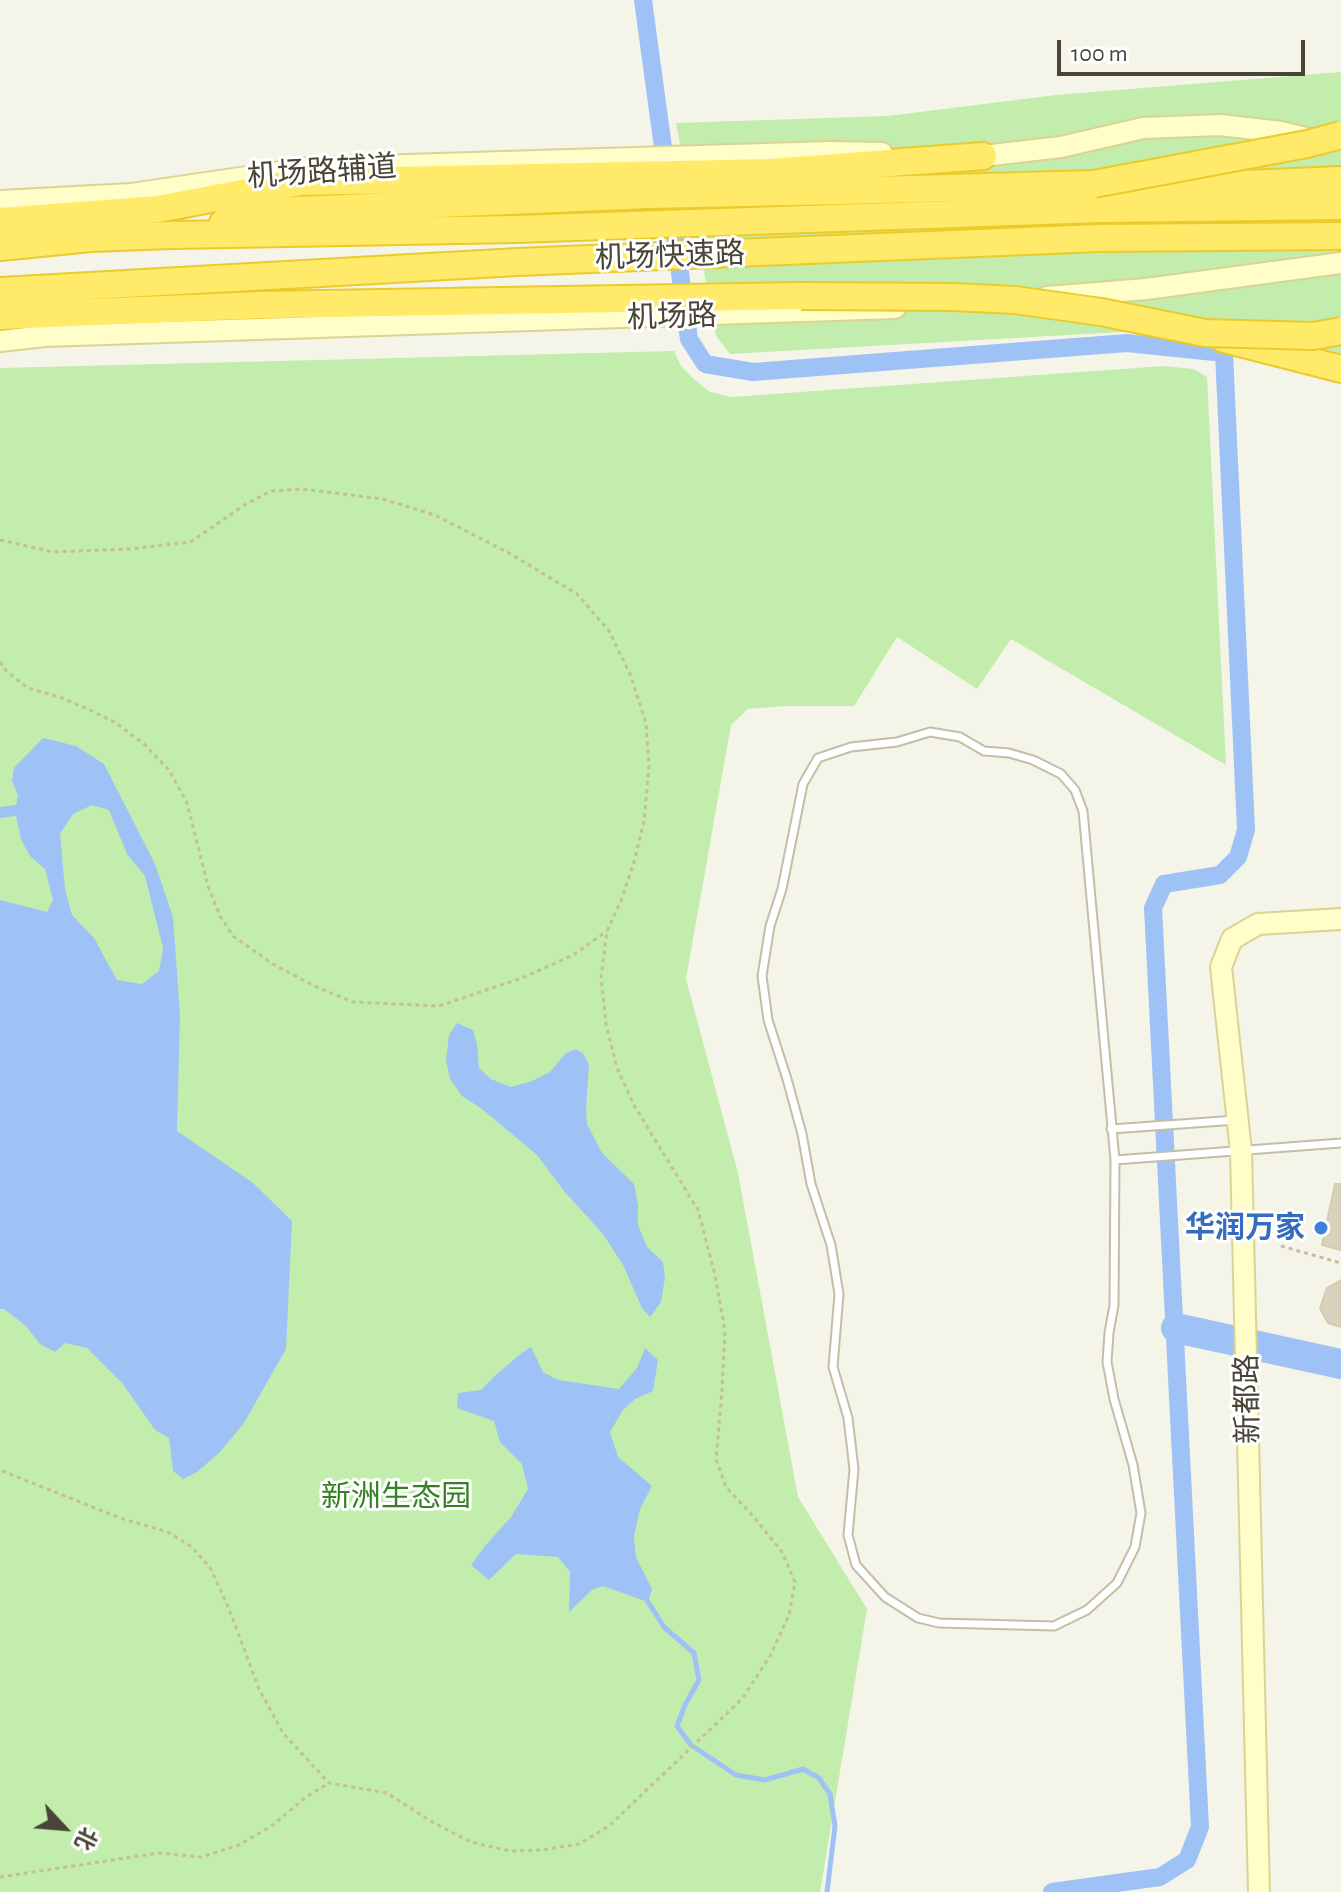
<!DOCTYPE html>
<meta charset="utf-8">
<style>
body{margin:0}
#map{position:relative;width:1341px;height:1892px;overflow:hidden;background:#f5f4e8;font-family:"Alegreya Sans","Noto Sans SC",sans-serif}
canvas{display:block}
.north{position:absolute;left:24px;top:1788px;width:80px;height:80px;-webkit-text-stroke:6px #fff;paint-order:stroke;rotate:116deg;font-size:22px;font-weight:700;line-height:32px;text-align:center;color:#494536}
.north::after{content:'';display:block;margin:auto;width:28px;height:36px;background:#494536;clip-path:polygon(50% 0,100% 100%,50% 72%,0 100%)}
.scale{position:absolute;left:1057px;top:40px;width:248px;height:36px;box-sizing:border-box;border:4px solid #494536;border-top:0;padding-left:10px;font-size:24px;line-height:28px;white-space:nowrap;color:#494536;-webkit-text-stroke:6px #fff;paint-order:stroke}
</style>
<div id="map">
<canvas width="1341" height="1892"></canvas>
<div class="north">北</div>
<div class="scale">100 m</div>
</div>
<script>
const ctx = document.querySelector('canvas').getContext('2d');
ctx.lineJoin = 'round';
function fillPath(path, color) {
  ctx.fillStyle = color;
  ctx.fill(path, 'evenodd');
}
function poly(rows) {
  const path = new Path2D();
  for (const r of rows) {
    path.moveTo(r[0], r[1]);
    for (let i = 2; i < r.length; i += 2) path.lineTo(r[i], r[i + 1]);
  }
  return path;
}
function trace(path, color, width, dash) {
  ctx.strokeStyle = color;
  ctx.lineWidth = width;
  ctx.lineCap = dash ? 'butt' : 'round';
  ctx.setLineDash(dash || []);
  ctx.stroke(path);
}
function drawText(font, color, halo, rows, align = 'center') {
  ctx.font = font + ' "Alegreya Sans","Noto Sans SC",sans-serif';
  ctx.lineWidth = 6;
  ctx.setLineDash([]);
  ctx.textBaseline = 'middle';
  ctx.strokeStyle = halo;
  ctx.fillStyle = color;
  for (const [text, x, y, turn = 0] of rows) {
    ctx.save();
    ctx.translate(x, y);
    ctx.rotate((+turn || 0) * Math.PI / 180);
    ctx.textAlign = isNaN(turn) ? turn : align;
    if (halo) ctx.strokeText(text, 0, 0);
    ctx.fillText(text, 0, 0);
    ctx.restore();
  }
}
const green = poly([
 [1341,72,1341,375,1245,325,730,354,716,336,676,123,888,116,1056,95],
 [674,351,681,366,695,380,710,392,731,397,1164,366,1194,369,1207,377,1226,765,1011,639,977,689,897,637,854,706,785,706,748,709,731,725,686,979,738,1173,798,1497,867,1609,820,1892,0,1892,0,368]
]);
const water = poly([
 [43,738,76,746,104,764,155,864,173,917,180,1015,177,1131,253,1183,292,1221,286,1349,244,1423,220,1452,197,1472,183,1479,173,1471,169,1438,155,1430,123,1384,87,1348,65,1343,55,1352,40,1344,26,1326,4,1309,0,1309,0,900,47,912,53,900,45,869,30,856,21,839,16,816,0,818,0,807,16,805,18,796,12,780,14,768],
 [92,805,109,810,127,854,145,876,163,948,159,971,142,984,117,980,94,938,72,915,65,889,60,834,73,814],
 [457,1023,473,1030,477,1044,479,1068,491,1079,511,1087,532,1081,550,1072,565,1054,575,1049,583,1053,589,1065,586,1108,587,1124,602,1153,634,1184,638,1205,638,1225,647,1247,663,1262,665,1278,661,1302,650,1317,642,1308,623,1265,603,1234,564,1191,537,1155,482,1109,462,1096,450,1079,446,1060,449,1035],
 [531,1347,543,1372,558,1380,619,1389,637,1368,645,1348,658,1360,653,1391,635,1399,623,1410,610,1432,618,1457,652,1486,640,1509,634,1536,636,1557,652,1589,648,1602,603,1586,592,1590,569,1612,570,1572,558,1557,516,1554,489,1580,471,1565,485,1546,511,1517,528,1489,522,1464,500,1442,494,1421,457,1408,458,1393,481,1390,497,1374,523,1352]
]);
const stream = poly([
 [648,1602,664,1627,694,1653,699,1680,685,1705,677,1726,691,1745,736,1775,765,1780,803,1769,819,1778,830,1794,835,1826,827,1892]
]);
const canal = poly([
 [643,0,689,339,705,364,753,372,1127,343,1224,353,1246,830,1238,857,1220,875,1164,884,1153,908,1200,1827,1187,1860,1160,1877,1052,1892]
]);
const river = poly([
 [1176,1328,1341,1364]
]);
const building = poly([
 [1335,1184,1341,1184,1341,1250,1322,1245,1335,1184],
 [1341,1280,1341,1327,1328,1323,1320,1308,1327,1288,1341,1280]
]);
const path = poly([
 [0,540,53,552,129,549,190,542,246,504,271,491,302,489,383,499,435,515,509,553,577,594,609,631,630,674,646,723,649,767,644,821,634,862,621,901,607,931,601,977,606,1024,617,1068,635,1107,698,1210,715,1275,725,1331,722,1391,716,1459,726,1487,753,1516,782,1552,795,1582,789,1615,770,1656,742,1699,609,1826,579,1844,542,1850,510,1851,471,1842,432,1822,387,1793,329,1783,283,1733,259,1689,229,1609,211,1569,192,1547,168,1532,120,1518,0,1470],
 [0,662,6,671,28,688,62,698,90,710,116,723,144,744,169,770,187,803,208,886,220,916,233,936,273,964,314,986,353,1002,439,1006,522,978,573,955,607,931],
 [1281,1246,1341,1263],
 [0,1877,159,1853,201,1857,239,1845,273,1825,306,1797,329,1783]
]);
const lane = poly([
 [930,732,960,737,984,751,1009,753,1033,760,1061,774,1075,790,1083,811,1115,1160,1114,1305,1109,1333,1107,1362,1114,1399,1133,1465,1141,1513,1135,1547,1117,1583,1087,1610,1054,1626,939,1623,918,1618,885,1597,856,1565,848,1535,854,1469,848,1418,833,1367,839,1294,831,1245,811,1184,802,1134,787,1079,768,1020,762,976,770,926,782,889,803,784,818,758,851,747,897,742,930,732],
 [1111,1129,1237,1120],
 [1115,1160,1341,1143]
]);
const secondary = poly([
 [970,155,983,156,1061,147,1143,128,1220,125,1281,132,1314,140],
 [0,201,131,194,308,168,830,152,882,153],
 [1047,297,1146,289,1341,263],
 [0,341,45,336,895,308],
 [1259,1892,1241,1151,1221,967,1232,939,1258,924,1341,919]
]);
const highway = poly([
 [0,221,158,209,300,182,770,172,983,156],
 [223,223,277,211,647,195,840,191,1094,184,1222,185,1341,180],
 [0,247,91,238,172,235,517,229,1100,209,1341,206],
 [0,291,518,262,1099,238,1341,236],
 [0,316,262,305,801,296],
 [1224,339,1341,369]
]);
const highwayBridge = poly([
 [1094,184,1307,144,1341,135],
 [801,296,953,297,1015,300,1101,312,1205,333,1313,336,1341,331]
]);
const markers = [
 [1321,1228,8,"#3f7fe0"]
];
const streetNames = [
 ["机场路辅道",322,172,-4],
 ["机场快速路",670,256,-2],
 ["机场路",672,317,-2],
 ["新都路",1248,1399,-91]
];
const shopNames = [
 ["华润万家",1305,1228]
];
const parkNames = [
 ["新洲生态园",396,1497]
];
fillPath(green, '#c3edad');
fillPath(water, '#9fc2f6');
trace(stream, '#9fc2f6', 5);
trace(canal, '#9fc2f6', 18);
trace(river, '#9fc2f6', 30);
fillPath(building, '#d8d2bc');
trace(building, '#d3ccae', 2);
trace(lane, '#c2bea9', 11);
trace(secondary, '#d9d494', 24);
trace(highway, '#ebca2c', 30);
trace(path, '#c5be99', 3, [4, 4]);
trace(lane, '#fff', 7);
trace(secondary, '#fffdc8', 20);
trace(highway, '#ffeb69', 26);
trace(highwayBridge, '#ebca2c', 30, []);
trace(highwayBridge, '#ffeb69', 26);
for (const [x, y, r, color] of markers) {
  const dot = new Path2D();
  dot.arc(x, y, r, 0, 2 * Math.PI);
  ctx.fillStyle = color;
  ctx.fill(dot);
  trace(dot, '#fff', 3);
}
drawText('30px', '#494536', '#fff', streetNames);
drawText('bold 30px', '#366cbe', '#fff', shopNames, 'right');
drawText('30px', '#348123', '#fff', parkNames);
</script>
